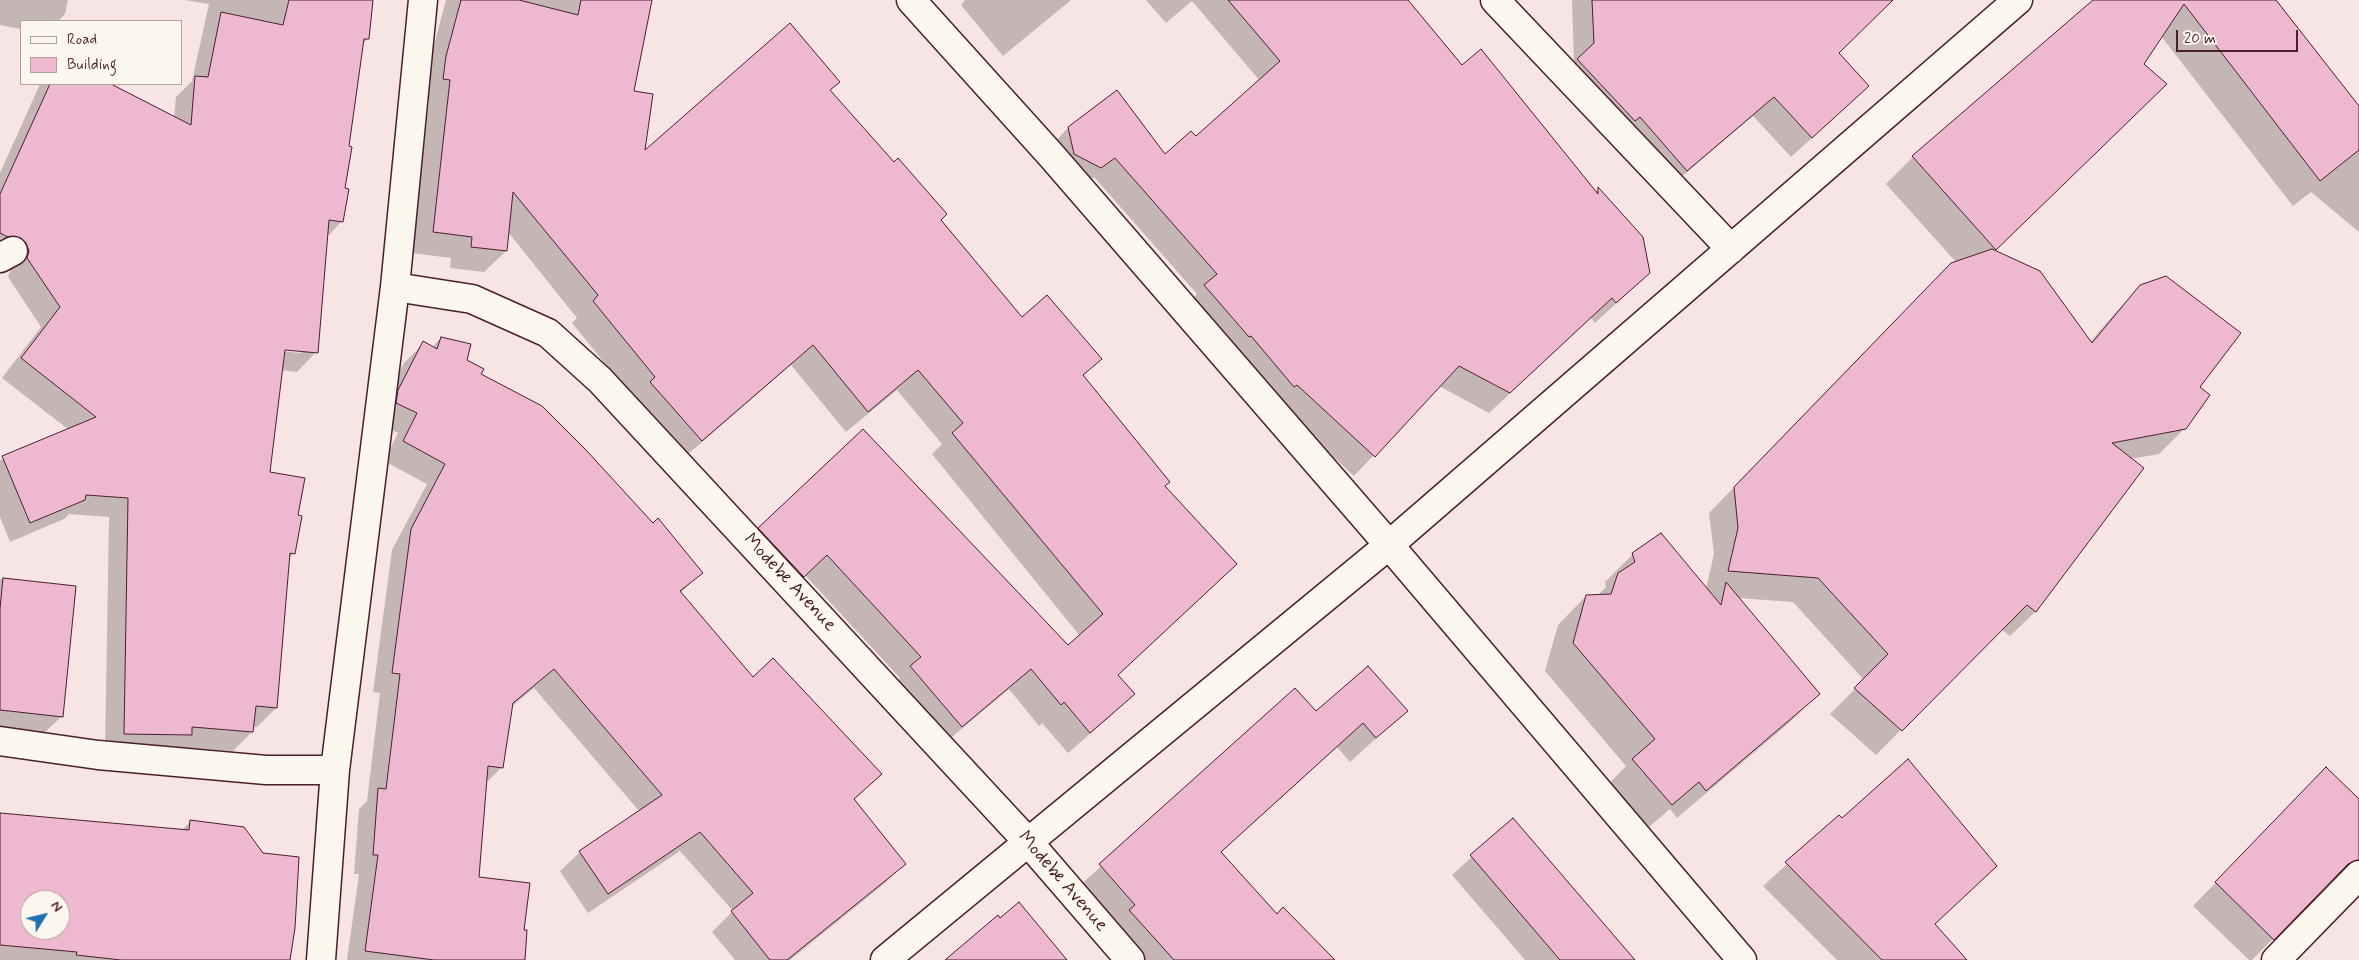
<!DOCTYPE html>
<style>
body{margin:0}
#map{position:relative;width:2359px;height:960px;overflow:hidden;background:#f7e4e4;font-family:Mynerve,sans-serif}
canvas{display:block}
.legend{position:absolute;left:20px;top:20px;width:162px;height:65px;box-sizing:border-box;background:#fbf7ec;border:1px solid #b4a19f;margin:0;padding:6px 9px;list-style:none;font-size:15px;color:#4a1f2b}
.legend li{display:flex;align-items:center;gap:10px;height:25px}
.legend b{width:25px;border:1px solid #b4a19f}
.north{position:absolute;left:20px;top:890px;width:50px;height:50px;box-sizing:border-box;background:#fbf7ec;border:1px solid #b4a19f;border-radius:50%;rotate:54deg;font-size:14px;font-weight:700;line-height:20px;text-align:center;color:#4a1f2b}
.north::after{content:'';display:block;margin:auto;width:18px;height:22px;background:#1f6fb2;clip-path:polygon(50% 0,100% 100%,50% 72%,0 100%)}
.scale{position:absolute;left:2176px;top:30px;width:122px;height:22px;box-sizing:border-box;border:2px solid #4a1f2b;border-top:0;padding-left:6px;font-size:15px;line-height:18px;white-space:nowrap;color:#4a1f2b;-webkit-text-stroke:4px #fbf7ec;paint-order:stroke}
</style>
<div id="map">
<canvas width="2359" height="960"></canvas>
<ul class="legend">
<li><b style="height:6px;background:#fbf7ec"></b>Road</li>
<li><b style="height:14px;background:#eeb8d1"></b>Building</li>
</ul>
<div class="north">N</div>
<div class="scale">20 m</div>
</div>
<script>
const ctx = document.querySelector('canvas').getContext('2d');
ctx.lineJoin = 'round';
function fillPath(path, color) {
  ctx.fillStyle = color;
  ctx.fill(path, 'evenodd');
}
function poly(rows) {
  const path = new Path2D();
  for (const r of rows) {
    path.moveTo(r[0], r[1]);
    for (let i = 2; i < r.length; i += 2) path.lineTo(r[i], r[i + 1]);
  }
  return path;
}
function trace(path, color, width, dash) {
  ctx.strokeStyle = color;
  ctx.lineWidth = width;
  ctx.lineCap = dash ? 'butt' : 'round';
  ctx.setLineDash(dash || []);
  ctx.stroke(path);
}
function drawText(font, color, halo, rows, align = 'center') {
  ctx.font = font + ' Mynerve,sans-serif';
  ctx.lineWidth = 5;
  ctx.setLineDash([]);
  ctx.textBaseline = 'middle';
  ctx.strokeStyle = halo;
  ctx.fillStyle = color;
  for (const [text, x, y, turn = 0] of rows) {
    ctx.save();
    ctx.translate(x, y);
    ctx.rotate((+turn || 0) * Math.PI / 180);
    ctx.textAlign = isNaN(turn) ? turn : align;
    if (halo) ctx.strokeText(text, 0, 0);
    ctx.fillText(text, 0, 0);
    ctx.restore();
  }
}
const shadow = poly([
 [0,0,68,0,65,14,58,21,21,21,21,29,0,25],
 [185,0,372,0,368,39,362,44,348,147,341,222,327,237,316,352,297,372,281,370,269,473,296,516,294,553,288,559,276,708,257,727,253,727,252,732,233,751,178,747,171,754,105,753,109,517,69,514,64,519,10,542,0,517,0,460,69,430,2,378,41,327,8,277,10,271,7,263,0,256,0,173,40,84,102,84,174,118,176,97,192,81,209,4],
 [279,348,301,350,301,353,279,351],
 [446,0,651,0,632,92,643,153,838,82,829,91,1022,319,1100,359,1083,376,1163,487,1117,676,1133,694,1112,715,1068,753,1042,723,1039,726,1009,689,940,747,890,688,900,678,805,575,782,597,738,550,759,529,1068,647,1080,636,932,454,942,444,897,390,846,432,791,365,680,461,634,399,572,323,577,318,508,232,506,251,484,272,450,268,451,258,412,253,429,101,422,100,425,79],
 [965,0,1071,0,1003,56,961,5],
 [1146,0,1406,0,1461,67,1595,192,1598,189,1642,238,1649,273,1595,323,1591,318,1489,413,1439,386,1354,476,1276,404,1185,306,1197,294,1094,177,1080,188,1048,149,1068,128,1164,156,1196,138,1260,81,1192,1,1166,23],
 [1572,0,1891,0,1837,53,1847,106,1791,157,1753,116,1666,190,1574,64],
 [2095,0,2275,0,2359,108,2359,232,2311,192,2293,206,2161,36,2142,64,2138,111,1993,251,2090,342,2116,312,2141,286,2198,388,2185,428,2159,454,2130,459,2142,468,2035,612,2010,636,2001,629,1876,755,1830,714,1864,680,1793,602,1738,598,1818,694,1790,722,1677,818,1670,809,1643,832,1605,788,1626,766,1545,671,1558,625,1586,596,1597,596,1606,587,1605,582,1633,554,1706,589,1714,554,1709,513,1927,289,1956,262,1886,184,1913,157],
 [441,338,480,375,653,524,701,573,680,593,753,679,880,774,854,800,904,864,885,883,790,960,735,960,712,932,733,911,680,851,588,913,560,871,580,852,640,812,534,688,511,707,501,768,485,784,477,878,522,931,523,960,347,960,359,874,354,874,359,809,367,801,380,693,373,692,392,550,427,484,384,461,398,433,377,422,379,410,404,363,424,343,432,347],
 [0,579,75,587,62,716,39,738,0,735],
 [1295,690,1316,713,1406,711,1350,762,1337,747,1220,853,1277,916,1334,960,1128,960,1075,890],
 [2304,792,2359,801,2359,864,2341,883,2332,882,2325,886,2252,960,2249,960,2193,906],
 [0,814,182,830,190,822,289,960,0,960],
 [30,900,60,900,60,930,30,930],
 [1839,817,1934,925,1959,960,1837,960,1763,886],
 [1513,819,1634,960,1525,960,1452,875]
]);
const building = poly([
 [289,0,373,0,369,39,364,39,349,146,352,147,345,188,349,189,343,222,329,220,318,353,285,350,282,374,270,472,305,478,298,515,302,516,295,554,290,553,277,708,256,706,253,732,192,727,192,735,124,734,128,498,86,495,85,500,30,523,2,456,96,417,21,358,60,307,27,258,29,251,26,243,21,238,8,237,0,233,0,194,50,84,111,84,191,125,195,76,208,77,221,12,283,25,289,0],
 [461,0,519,0,578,15,581,0,652,0,634,91,653,94,645,150,790,23,840,82,830,90,894,162,898,158,947,214,941,220,1022,317,1047,295,1102,359,1083,375,1170,482,1165,486,1237,564,1118,675,1135,694,1090,733,1064,702,1061,705,1031,669,962,727,910,666,921,657,827,555,804,577,758,528,863,429,1068,645,1103,614,952,433,963,423,918,370,868,412,813,345,702,441,650,382,655,377,593,301,598,295,513,192,507,251,471,247,472,237,433,232,450,80,443,79,446,56,461,0],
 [1228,0,1408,0,1462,65,1481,49,1598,194,1598,187,1643,237,1650,273,1616,303,1612,298,1510,393,1459,366,1375,457,1297,385,1294,387,1251,336,1249,337,1204,285,1217,274,1115,158,1101,168,1074,154,1068,127,1117,90,1165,154,1191,131,1196,136,1280,61,1228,0],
 [1592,0,1893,0,1839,53,1869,86,1812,138,1774,97,1687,171,1640,117,1635,121,1577,59,1594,43,1592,0],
 [2093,0,2276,0,2359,106,2359,150,2320,181,2184,4,2144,64,2167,84,1996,250,1912,156,2093,0],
 [1992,249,2040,271,2092,343,2140,285,2166,276,2241,333,2200,387,2210,395,2186,429,2112,443,2144,468,2036,612,2027,605,1902,731,1854,688,1888,654,1818,578,1728,571,1738,528,1734,487,1951,263,1992,249],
 [441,337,471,344,467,360,484,369,481,374,542,406,586,450,653,523,658,518,703,573,680,591,753,677,773,658,882,774,854,799,906,864,787,960,770,960,731,911,753,893,700,832,608,894,579,851,662,795,554,669,513,703,503,768,488,766,479,877,530,883,524,930,527,930,525,960,434,960,365,951,378,855,373,855,378,788,386,789,400,674,392,673,411,529,445,464,403,441,417,413,396,403,398,390,423,341,437,349,441,337],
 [1661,533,1721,605,1726,582,1820,694,1706,791,1699,782,1672,805,1632,759,1655,739,1573,643,1586,595,1611,594,1618,573,1635,562,1632,553,1661,533],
 [3,578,76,586,63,717,0,710,0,609,3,578],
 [1368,666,1408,711,1376,738,1363,723,1221,852,1277,914,1283,907,1335,960,1174,960,1129,910,1135,905,1099,864,1295,688,1316,711,1368,666],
 [1908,759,1997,866,1935,924,1967,960,1882,960,1785,862,1839,815,1842,818,1908,759],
 [2326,767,2359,799,2359,860,2348,864,2274,940,2215,882,2326,767],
 [0,813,189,830,190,820,244,827,263,853,299,857,295,928,290,960,121,960,76,955,77,952,0,945,0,813],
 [30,900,60,900,60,930,30,930,30,900],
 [1513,818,1635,960,1560,960,1470,855,1513,818],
 [1019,902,1067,960,945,960,998,915,1000,918,1019,902]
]);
const minor = poly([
 [911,0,1050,154,1389,545,1742,960],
 [1495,0,1731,249],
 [0,258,13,251],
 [395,287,472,299,548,333,600,380,1029,843,1130,960],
 [0,741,98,755,266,770,335,770],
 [321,960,335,770,395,287,423,0],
 [885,960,1389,545,2018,0],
 [2276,960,2359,875]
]);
const streetNames = [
 ["Modebe Avenue",789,583,47],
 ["Modebe Avenue",1062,882,49]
];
fillPath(shadow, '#0003');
fillPath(building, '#eeb8d1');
trace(building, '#4a1f2b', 1);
trace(minor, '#4a1f2b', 31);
trace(minor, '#fbf7ec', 28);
drawText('19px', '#4a1f2b', '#fbf7ec', streetNames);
</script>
